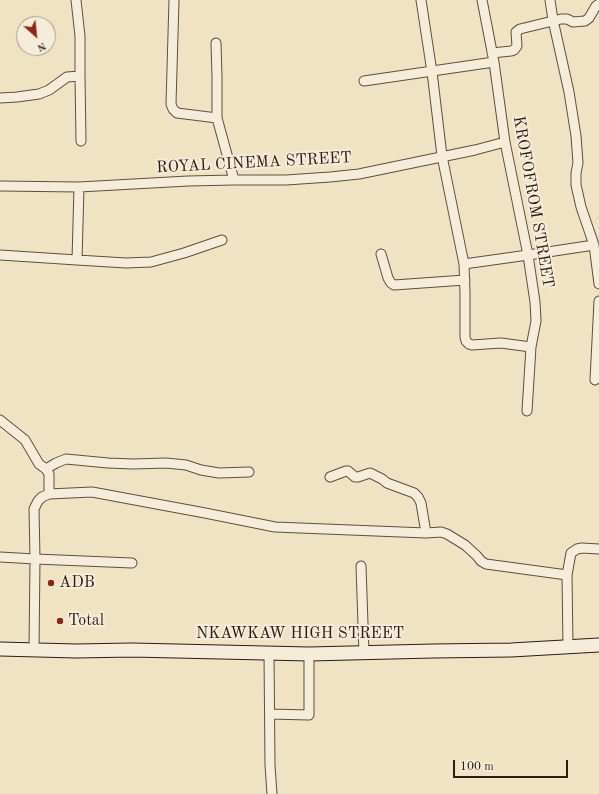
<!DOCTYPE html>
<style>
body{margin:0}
#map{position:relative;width:599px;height:794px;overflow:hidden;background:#f0e3c4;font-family:"Old Standard TT",serif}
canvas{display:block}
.north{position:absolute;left:16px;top:16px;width:40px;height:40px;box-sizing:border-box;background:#f5edd9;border:1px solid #a5998b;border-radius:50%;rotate:153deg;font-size:11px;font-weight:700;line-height:16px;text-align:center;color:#2d1c15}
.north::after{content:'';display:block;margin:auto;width:14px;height:18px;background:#8f2418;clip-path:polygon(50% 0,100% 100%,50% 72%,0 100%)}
.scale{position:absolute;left:453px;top:760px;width:115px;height:18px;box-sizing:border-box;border:2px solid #2d1c15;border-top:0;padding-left:5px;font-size:12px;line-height:14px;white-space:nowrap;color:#2d1c15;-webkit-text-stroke:3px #f5edd9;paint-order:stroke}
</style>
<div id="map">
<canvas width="599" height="794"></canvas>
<div class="north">N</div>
<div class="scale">100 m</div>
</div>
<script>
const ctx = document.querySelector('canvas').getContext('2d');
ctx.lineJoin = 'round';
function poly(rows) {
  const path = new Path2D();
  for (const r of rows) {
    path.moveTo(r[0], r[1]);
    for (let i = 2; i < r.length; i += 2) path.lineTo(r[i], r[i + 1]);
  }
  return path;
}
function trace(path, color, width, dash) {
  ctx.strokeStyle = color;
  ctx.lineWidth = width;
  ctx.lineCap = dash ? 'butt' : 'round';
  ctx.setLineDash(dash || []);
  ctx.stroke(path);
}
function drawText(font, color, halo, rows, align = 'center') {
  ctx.font = font + ' "Old Standard TT",serif';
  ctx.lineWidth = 4;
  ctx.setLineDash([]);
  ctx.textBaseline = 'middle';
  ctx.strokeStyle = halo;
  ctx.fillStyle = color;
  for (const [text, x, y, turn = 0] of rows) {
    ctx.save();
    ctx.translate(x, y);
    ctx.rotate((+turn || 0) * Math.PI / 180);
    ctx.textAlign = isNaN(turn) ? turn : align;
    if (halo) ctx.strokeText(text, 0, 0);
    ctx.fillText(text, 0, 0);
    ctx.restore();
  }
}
const street = poly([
 [76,0,80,36,80,76,81,141],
 [174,0,171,104,173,109,177,113,217,118],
 [421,0,432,72,442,156,464,264,465,293,465,337,466,341,469,344,472,345,501,343,531,347],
 [482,0,494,62,505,142,528,255,535,302,536,321,531,347,527,411],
 [550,0,553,20,569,92,576,136,578,163,576,173,576,185,581,207,594,245,599,284],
 [216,43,217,77,217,118,234,180],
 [492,53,511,51,514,50,517,46,516,32,520,29,561,19,567,19,573,22,585,21,589,18,596,6,599,4],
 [364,81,494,62],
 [0,98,17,97,39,94,49,90,67,77,80,76],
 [0,186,79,187,188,181,234,180,286,180,330,177,359,174,475,150,505,142],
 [381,254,388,278,391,283,394,285,465,280],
 [0,255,77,260,79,187],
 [77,260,126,263,151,262,184,253,222,240],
 [464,264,528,255,594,245],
 [595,380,599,301],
 [0,420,25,440,39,464,46,469,49,474,49,494],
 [46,469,56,463,66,459,108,463,133,464,166,463,186,465,201,470,219,473,249,472],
 [330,477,346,471,348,471,355,477,358,477,370,473,382,479,387,483,414,493,418,497,421,503,426,533],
 [0,557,35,559,34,650],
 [132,563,35,559,34,509,38,501,42,497,49,494,92,492,205,513,275,527,426,533,441,532,447,534,465,545,477,556,481,561,486,564,567,575],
 [361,566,364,653],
 [568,647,567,575,571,553,577,549,582,548,599,549],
 [269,653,270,765,272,794],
 [270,714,309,715,309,654]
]);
const secondary = poly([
 [0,649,76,651,132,650,309,654,433,651,511,650,599,645]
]);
const markers = [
 [51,583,4,"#8f2418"],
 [60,621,4,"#8f2418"]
];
const streetNames = [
 ["ROYAL CINEMA STREET",254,163,-3],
 ["KROFOFROM STREET",533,202,80],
 ["NKAWKAW HIGH STREET",300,634]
];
const poiNames = [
 ["ADB",59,583],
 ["Total",68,621]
];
trace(street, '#5e4e41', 11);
trace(secondary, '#2d1c15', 15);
trace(street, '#f5edd9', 9);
trace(secondary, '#f5edd9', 13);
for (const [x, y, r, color] of markers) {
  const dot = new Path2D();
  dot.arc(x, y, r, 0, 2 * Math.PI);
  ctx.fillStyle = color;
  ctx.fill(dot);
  trace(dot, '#f5edd9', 1.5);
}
drawText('16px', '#2d1c15', '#f5edd9', streetNames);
drawText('16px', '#2d1c15', '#f5edd9', poiNames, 'left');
</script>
